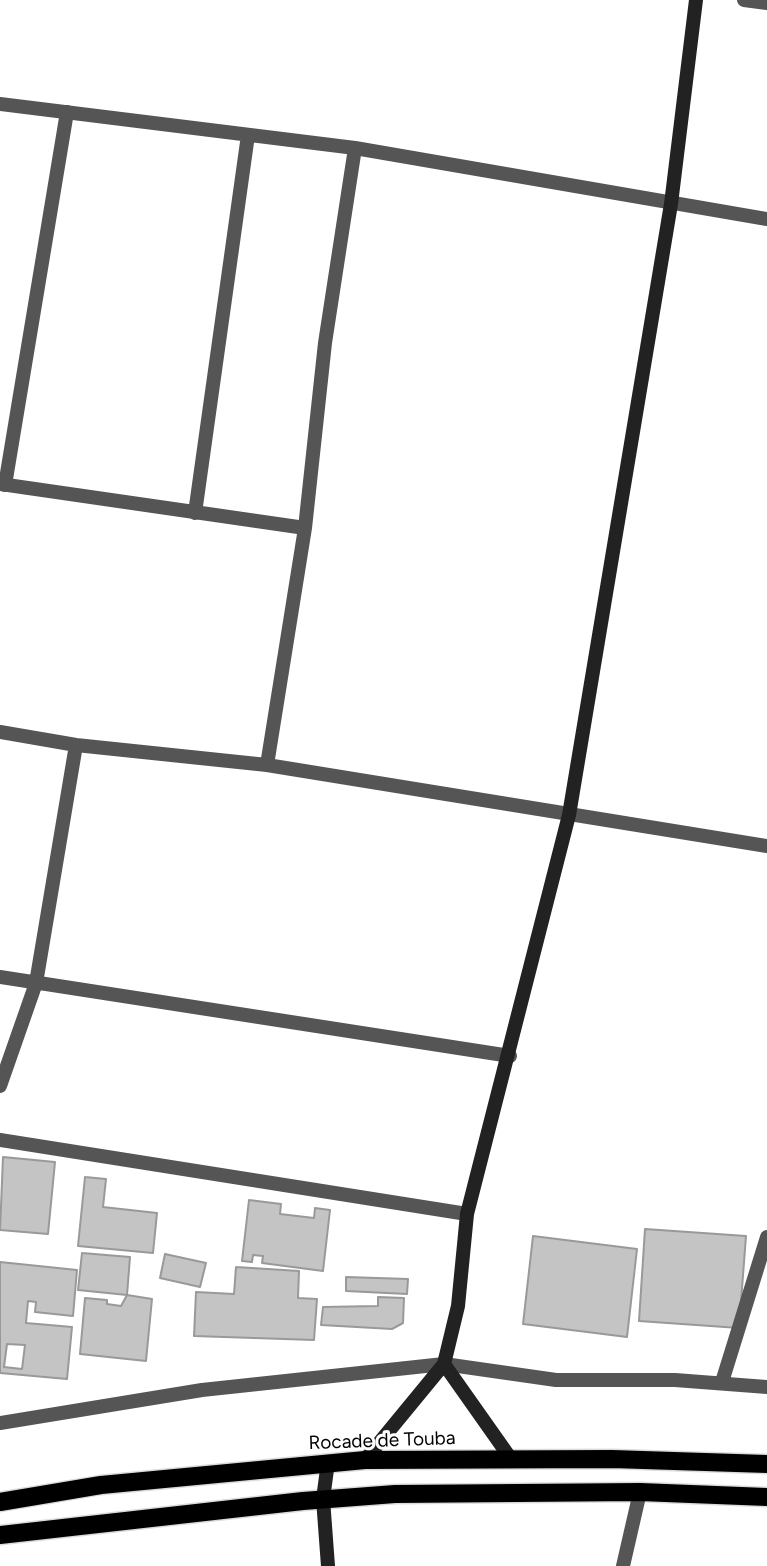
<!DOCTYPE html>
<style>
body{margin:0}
canvas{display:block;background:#fff}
</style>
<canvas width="767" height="1566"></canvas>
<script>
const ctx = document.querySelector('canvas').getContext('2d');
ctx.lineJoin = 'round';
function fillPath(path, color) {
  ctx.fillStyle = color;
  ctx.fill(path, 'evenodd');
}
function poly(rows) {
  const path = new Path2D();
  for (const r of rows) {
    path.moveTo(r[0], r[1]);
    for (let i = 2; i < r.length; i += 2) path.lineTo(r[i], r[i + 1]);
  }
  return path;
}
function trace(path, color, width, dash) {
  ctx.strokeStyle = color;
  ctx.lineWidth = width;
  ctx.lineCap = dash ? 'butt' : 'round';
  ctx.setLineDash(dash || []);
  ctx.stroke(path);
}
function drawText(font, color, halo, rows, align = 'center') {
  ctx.font = font + ' Figtree,sans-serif';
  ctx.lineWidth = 6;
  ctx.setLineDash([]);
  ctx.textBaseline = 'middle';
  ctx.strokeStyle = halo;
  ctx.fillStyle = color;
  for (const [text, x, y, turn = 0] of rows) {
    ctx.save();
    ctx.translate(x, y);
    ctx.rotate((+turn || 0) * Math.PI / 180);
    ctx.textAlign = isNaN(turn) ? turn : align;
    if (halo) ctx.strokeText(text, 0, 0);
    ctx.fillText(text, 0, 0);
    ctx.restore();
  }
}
const building = poly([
 [3,1157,55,1162,48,1234,0,1230,3,1157],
 [85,1177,106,1179,103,1207,157,1213,153,1253,78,1246,85,1177],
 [249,1200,281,1204,280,1214,314,1218,315,1208,330,1210,323,1271,262,1263,263,1256,253,1255,252,1262,242,1261,249,1200],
 [645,1229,746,1236,739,1328,639,1321,645,1229],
 [533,1236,637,1249,627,1337,523,1324,533,1236],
 [82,1253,130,1257,127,1295,78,1290,82,1253],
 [165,1254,206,1263,200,1287,160,1278,165,1254],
 [0,1262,77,1270,73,1316,35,1312,36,1302,28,1301,26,1323,72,1327,67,1379,0,1373,0,1262],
 [7,1344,25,1345,22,1369,4,1367,7,1344],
 [236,1267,299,1271,298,1298,317,1299,314,1340,194,1336,196,1292,234,1294,236,1267],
 [346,1277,408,1279,407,1294,346,1291,346,1277],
 [127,1295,152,1299,146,1361,80,1354,85,1298,107,1300,107,1304,121,1306,127,1295],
 [378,1297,404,1298,403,1323,392,1329,321,1325,323,1307,378,1306,378,1297]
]);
const lane = poly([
 [5,485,67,112]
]);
const street = poly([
 [744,0,767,3],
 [0,104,355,148,767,219],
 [0,484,305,528],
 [195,513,248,135],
 [0,732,76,745,267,765,767,846],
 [267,765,305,528,325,343,355,148],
 [0,977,510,1056],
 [0,1086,36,983,76,745],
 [0,1140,467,1214],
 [722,1382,767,1237],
 [0,1423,202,1390,444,1364,556,1380,675,1380,767,1387],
 [623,1566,640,1492]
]);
const secondary = poly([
 [444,1364,511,1459],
 [365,1460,444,1364,458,1306,467,1214,569,815,671,204,696,0],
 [328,1566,323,1499,328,1462]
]);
const primary = poly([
 [0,1502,101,1485,365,1460,612,1459,767,1464],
 [0,1535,303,1501,395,1494,640,1492,767,1497]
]);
const streetNames = [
 ["Rocade de Touba",382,1441,-2]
];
fillPath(building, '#c4c4c4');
trace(building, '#999', 2);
trace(primary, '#dbdbdb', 21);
trace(lane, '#555', 14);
trace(street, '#555', 14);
trace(secondary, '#222', 14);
trace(primary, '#000', 18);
drawText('19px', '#000', '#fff', streetNames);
</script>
